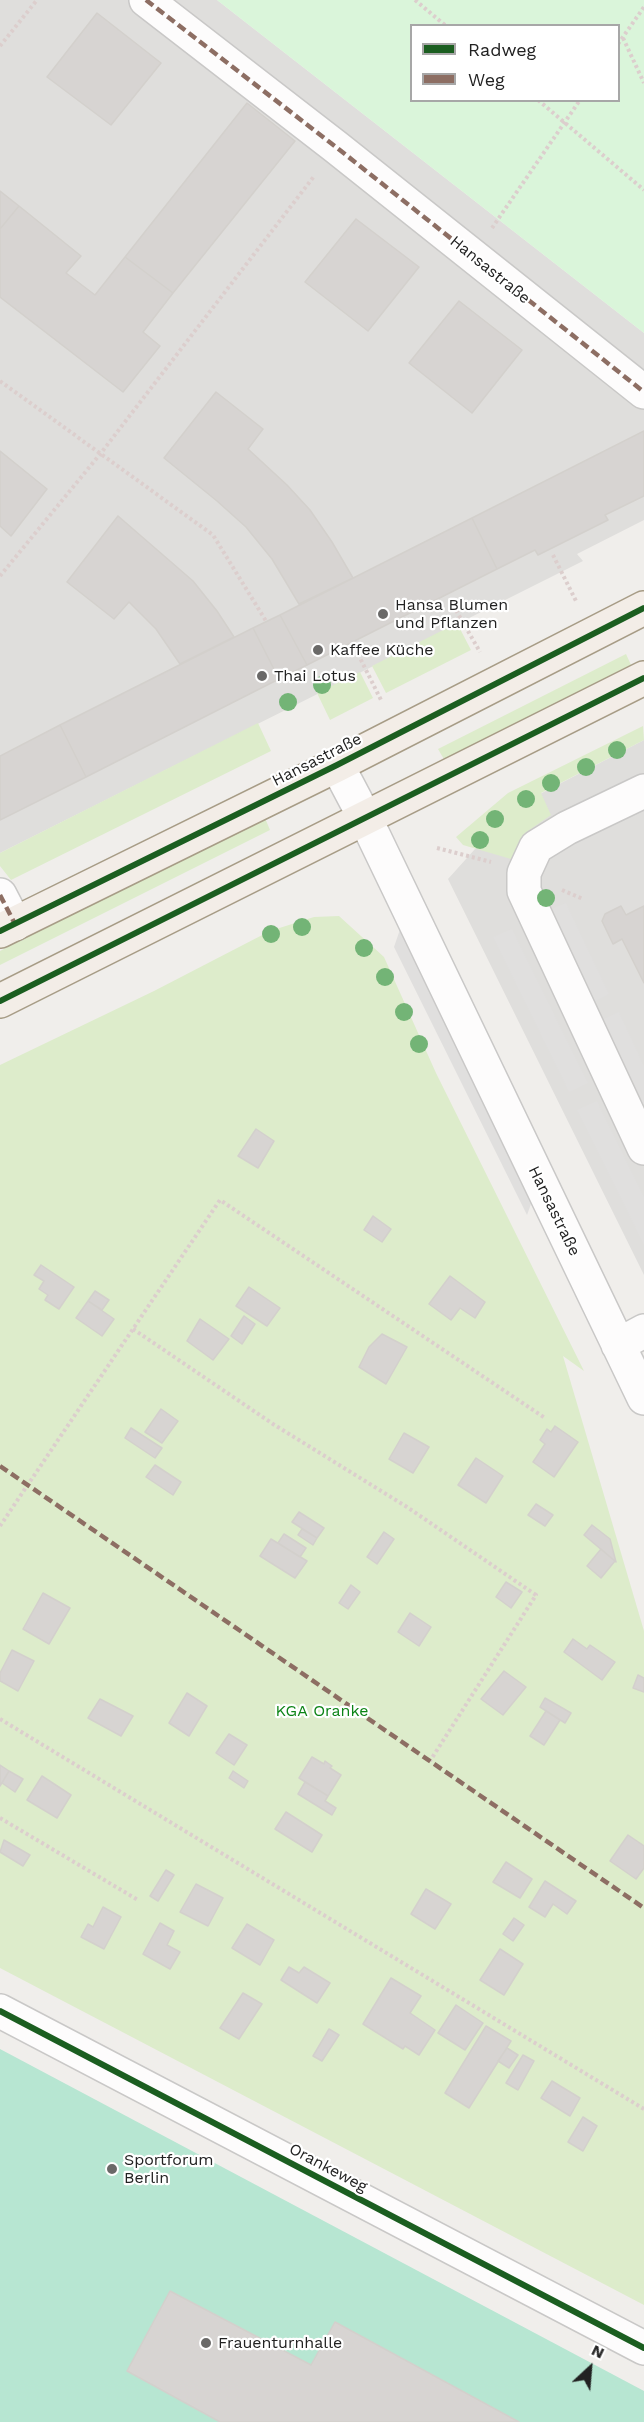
<!DOCTYPE html>
<meta charset="utf-8">
<style>
body{margin:0}
#map{position:relative;width:644px;height:2422px;overflow:hidden;background:#f0eeeb;font-family:"Work Sans",sans-serif}
canvas{display:block}
.legend{position:absolute;left:410px;top:24px;width:210px;height:78px;box-sizing:border-box;background:#fff;border:2px solid #a7a7a7;margin:0;padding:8px 10px;list-style:none;font-size:18px;color:#222}
.legend li{display:flex;align-items:center;gap:12px;height:30px}
.legend b{width:30px;border:2px solid #a7a7a7}
.north{position:absolute;left:560px;top:2338px;width:60px;height:60px;-webkit-text-stroke:4px #fff;paint-order:stroke;rotate:26deg;font-size:16px;font-weight:700;line-height:24px;text-align:center;color:#222}
.north::after{content:'';display:block;margin:auto;width:21px;height:27px;background:#222;clip-path:polygon(50% 0,100% 100%,50% 72%,0 100%)}
</style>
<div id="map">
<canvas width="644" height="2422"></canvas>
<ul class="legend">
<li><b style="height:8px;background:#1b5e20"></b>Radweg</li>
<li><b style="height:8px;background:#8d6e63"></b>Weg</li>
</ul>
<div class="north">N</div>
</div>
<script>
const ctx = document.querySelector('canvas').getContext('2d');
ctx.lineJoin = 'round';
function fillPath(path, color) {
  ctx.fillStyle = color;
  ctx.fill(path, 'evenodd');
}
function poly(rows) {
  const path = new Path2D();
  for (const r of rows) {
    path.moveTo(r[0], r[1]);
    for (let i = 2; i < r.length; i += 2) path.lineTo(r[i], r[i + 1]);
  }
  return path;
}
function trace(path, color, width, dash) {
  ctx.strokeStyle = color;
  ctx.lineWidth = width;
  ctx.lineCap = dash ? 'butt' : 'round';
  ctx.setLineDash(dash || []);
  ctx.stroke(path);
}
function drawText(font, color, halo, rows, align = 'center') {
  ctx.font = font + ' "Work Sans",sans-serif';
  ctx.lineWidth = 4.5;
  ctx.setLineDash([]);
  ctx.textBaseline = 'middle';
  ctx.strokeStyle = halo;
  ctx.fillStyle = color;
  for (const [text, x, y, turn = 0] of rows) {
    ctx.save();
    ctx.translate(x, y);
    ctx.rotate((+turn || 0) * Math.PI / 180);
    ctx.textAlign = isNaN(turn) ? turn : align;
    if (halo) ctx.strokeText(text, 0, 0);
    ctx.fillText(text, 0, 0);
    ctx.restore();
  }
}
const residential = poly([
 [0,0,217,0,644,333,644,520,577,554,583,561,0,853],
 [644,740,644,1275,448,879,511,809]
]);
const grass = poly([
 [457,623,471,650,386,693,372,666],
 [626,654,631,665,445,761,438,749],
 [360,672,373,698,330,720,317,693],
 [258,723,271,751,11,880,0,866,0,853],
 [643,726,644,740,541,793,551,815,525,833,511,859,463,845,456,837,508,793],
 [265,818,270,830,0,965,0,951],
 [339,916,384,957,436,1073,584,1371,563,1356,644,1631,644,2305,0,1968,0,1065,154,991,270,931,314,917]
]);
const park = poly([
 [217,0,644,0,644,333],
 [412,26,618,26,618,100,412,100]
]);
const pitch = poly([
 [0,2049,644,2391,644,2422,0,2422]
]);
const parking = poly([
 [566,903,609,994,587,1005,542,913],
 [405,915,539,1182,527,1215,394,947],
 [512,929,588,1083,569,1092,493,937],
 [619,1012,644,1066,644,1124,595,1023],
 [597,1101,644,1197,644,1245,577,1110]
]);
const building = poly([
 [97,13,161,63,111,125,47,77,97,13],
 [247,103,295,141,173,293,125,257,247,103],
 [0,191,19,206,0,229,0,191],
 [19,206,81,256,66,273,95,295,125,257,173,293,143,332,160,346,123,392,0,297,0,229,19,206],
 [356,219,419,267,368,331,305,282,356,219],
 [459,301,522,350,472,413,409,363,459,301],
 [216,392,263,429,248,449,287,485,310,510,332,542,353,578,299,604,272,559,246,527,217,501,164,458,216,392],
 [644,431,644,496,605,515,608,520,538,555,535,550,497,569,472,518,644,431],
 [0,451,47,489,11,536,0,526,0,451],
 [118,516,193,581,217,611,234,637,180,664,156,629,129,602,114,619,67,582,118,516],
 [472,518,497,569,307,665,280,615,472,518],
 [280,615,307,665,279,679,253,628,280,615],
 [253,628,279,679,86,777,60,725,253,628],
 [60,725,86,777,0,820,0,756,60,725],
 [621,906,626,915,644,906,644,983,622,939,613,944,602,921,605,914,621,906],
 [256,1129,274,1141,258,1168,238,1156,256,1129],
 [373,1216,391,1229,382,1242,364,1230,373,1216],
 [41,1265,74,1287,59,1309,45,1300,48,1295,39,1289,44,1281,34,1275,41,1265],
 [450,1276,485,1302,475,1318,460,1308,451,1320,429,1304,450,1276],
 [249,1287,280,1308,267,1326,236,1306,249,1287],
 [95,1291,109,1300,102,1310,88,1301,95,1291],
 [88,1301,114,1319,102,1336,76,1318,88,1301],
 [244,1316,255,1324,242,1344,231,1336,244,1316],
 [200,1319,229,1339,213,1360,187,1341,200,1319],
 [382,1334,407,1347,386,1384,359,1367,369,1347,382,1334],
 [161,1409,178,1421,162,1443,145,1432,161,1409],
 [555,1426,578,1442,554,1477,533,1462,545,1444,540,1440,547,1429,551,1432,555,1426],
 [131,1428,162,1448,155,1458,125,1438,131,1428],
 [404,1433,429,1447,413,1473,389,1459,404,1433],
 [476,1458,503,1476,486,1503,458,1485,476,1458],
 [155,1465,181,1482,173,1495,146,1477,155,1465],
 [536,1504,553,1515,545,1526,528,1515,536,1504],
 [299,1512,324,1528,317,1538,292,1522,299,1512],
 [592,1525,610,1539,616,1562,584,1535,592,1525],
 [302,1529,317,1538,313,1545,298,1535,302,1529],
 [384,1532,394,1539,377,1564,367,1557,384,1532],
 [284,1534,306,1548,300,1557,278,1543,284,1534],
 [271,1539,307,1561,295,1578,260,1556,271,1539],
 [601,1549,615,1561,601,1578,587,1566,601,1549],
 [506,1582,522,1592,511,1608,496,1597,506,1582],
 [351,1585,360,1592,348,1609,339,1603,351,1585],
 [43,1593,70,1608,49,1644,23,1629,43,1593],
 [410,1613,431,1627,419,1646,398,1632,410,1613],
 [573,1639,587,1649,590,1645,615,1662,602,1680,564,1652,573,1639],
 [12,1650,34,1661,18,1691,0,1681,0,1673,12,1650],
 [504,1671,526,1687,503,1715,481,1699,504,1671],
 [638,1675,644,1678,644,1692,633,1688,638,1675],
 [187,1693,207,1706,189,1736,169,1723,187,1693],
 [545,1698,571,1713,565,1723,540,1707,545,1698],
 [100,1699,133,1716,121,1736,88,1718,100,1699],
 [546,1711,560,1720,544,1745,530,1736,546,1711],
 [229,1734,247,1745,234,1765,216,1753,229,1734],
 [312,1757,324,1764,325,1761,332,1766,330,1768,341,1775,328,1796,299,1778,312,1757],
 [0,1765,9,1771,0,1786,0,1765],
 [9,1771,23,1779,15,1792,2,1783,9,1771],
 [233,1771,248,1781,244,1788,229,1778,233,1771],
 [42,1776,71,1795,57,1818,27,1800,42,1776],
 [305,1782,328,1796,325,1801,336,1808,332,1815,298,1794,305,1782],
 [286,1812,322,1835,312,1852,275,1829,286,1812],
 [628,1835,644,1846,644,1868,636,1879,610,1861,628,1835],
 [4,1840,30,1855,23,1866,0,1852,4,1840],
 [506,1862,532,1879,520,1898,493,1882,506,1862],
 [166,1870,174,1875,158,1901,150,1896,166,1870],
 [545,1881,576,1901,567,1914,553,1904,545,1917,529,1907,545,1881],
 [196,1884,223,1898,208,1926,180,1912,196,1884],
 [426,1889,451,1904,435,1929,411,1914,426,1889],
 [103,1907,121,1917,104,1949,81,1937,88,1924,93,1927,103,1907],
 [514,1918,524,1925,513,1941,503,1934,514,1918],
 [160,1923,174,1931,167,1945,180,1952,170,1969,143,1954,160,1923],
 [247,1924,274,1940,260,1965,232,1948,247,1924],
 [500,1949,523,1964,504,1995,480,1980,500,1949],
 [289,1967,299,1973,304,1967,330,1983,317,2003,281,1980,289,1967],
 [391,1978,421,1996,410,2013,435,2030,419,2055,405,2046,403,2049,363,2024,391,1978],
 [243,1993,262,2004,239,2039,220,2028,243,1993],
 [456,2005,483,2023,465,2050,438,2033,456,2005],
 [486,2026,511,2041,469,2108,445,2093,486,2026],
 [329,2029,339,2035,322,2061,313,2056,329,2029],
 [507,2048,518,2055,509,2068,498,2061,507,2048],
 [523,2055,534,2061,518,2090,506,2083,523,2055],
 [552,2081,580,2098,570,2116,541,2098,552,2081],
 [583,2117,597,2126,583,2151,568,2142,583,2117],
 [170,2291,311,2365,335,2322,519,2422,220,2422,127,2371,170,2291]
]);
const path = poly([
 [415,0,446,26],
 [623,38,644,83],
 [618,44,644,7],
 [0,46,37,0],
 [538,100,644,190],
 [492,228,580,100],
 [0,381,213,535,266,621],
 [553,555,577,603],
 [0,576,101,453,315,175],
 [453,605,480,652],
 [358,654,382,702],
 [437,848,491,862],
 [562,890,583,899],
 [133,1329,273,1424,407,1507,536,1595,430,1761],
 [0,1526,220,1200,545,1418],
 [0,1719,644,2109],
 [0,1818,138,1900]
]);
const minor = poly([
 [146,0,336,147,644,392],
 [337,765,365,818,644,1398],
 [644,791,567,828,536,847,524,873,524,891,644,1148],
 [0,895,15,924],
 [618,1345,644,1331],
 [0,2011,644,2348]
]);
const major = poly([
 [0,931,337,765,644,608],
 [0,1001,644,678]
]);
const quiet = poly([
 [146,0,336,147,644,392],
 [0,895,15,924],
 [0,1466,644,1908]
]);
const cycleway = poly([
 [0,931,337,765,644,608],
 [0,1001,644,678],
 [0,2011,644,2348]
]);
const trees = [
 [322,685],
 [288,702],
 [617,750],
 [586,767],
 [551,783],
 [526,799],
 [495,819],
 [480,840],
 [546,898],
 [302,927],
 [271,934],
 [364,948],
 [385,977],
 [404,1012],
 [419,1044]
];
const markers = [
 [383,614,6,"#6a6968"],
 [318,650,6,"#6a6968"],
 [262,676,6,"#6a6968"],
 [112,2169,6,"#6a6968"],
 [206,2343,6,"#6a6968"]
];
const streetNames = [
 ["Hansastraße",490,270,39],
 ["Hansastraße",317,760,-27],
 ["Hansastraße",554,1211,64],
 ["Orankeweg",328,2168,28]
];
const poiNames = [
 ["Hansa Blumen",395,605],
 ["und Pflanzen",395,623],
 ["Kaffee Küche",330,650],
 ["Thai Lotus",274,676],
 ["Sportforum",124,2160],
 ["Berlin",124,2178],
 ["Frauenturnhalle",218,2343]
];
const parkNames = [
 ["KGA Oranke",322,1711]
];
fillPath(residential, '#dfdedc');
fillPath(grass, '#ddeccb');
fillPath(park, '#daf5da');
fillPath(pitch, '#b7e6d2');
fillPath(parking, '#e0dfde');
fillPath(building, '#d7d4d2');
trace(building, '#d3d0cc', 1.5);
trace(minor, '#c9c8c7', 36);
trace(major, '#a79c86', 36);
trace(path, '#dccecd', 4, [3, 3]);
trace(minor, '#fdfcfc', 33);
trace(major, '#f3ede7', 33);
trace(quiet, '#8d6e63', 4.5, [9, 4.5]);
trace(cycleway, '#1b5e20', 6);
ctx.fillStyle = '#73b476';
for (const [x, y] of trees) {
  ctx.beginPath();
  ctx.arc(x, y, 9, 0, 2 * Math.PI);
  ctx.fill();
}
for (const [x, y, r, color] of markers) {
  const dot = new Path2D();
  dot.arc(x, y, r, 0, 2 * Math.PI);
  ctx.fillStyle = color;
  ctx.fill(dot);
  trace(dot, '#fff', 2);
}
drawText('16px', '#222', '#fff', streetNames);
drawText('16px', '#222', '#fff', poiNames, 'left');
drawText('16px', '#0c8416', '#fff', parkNames);
</script>
